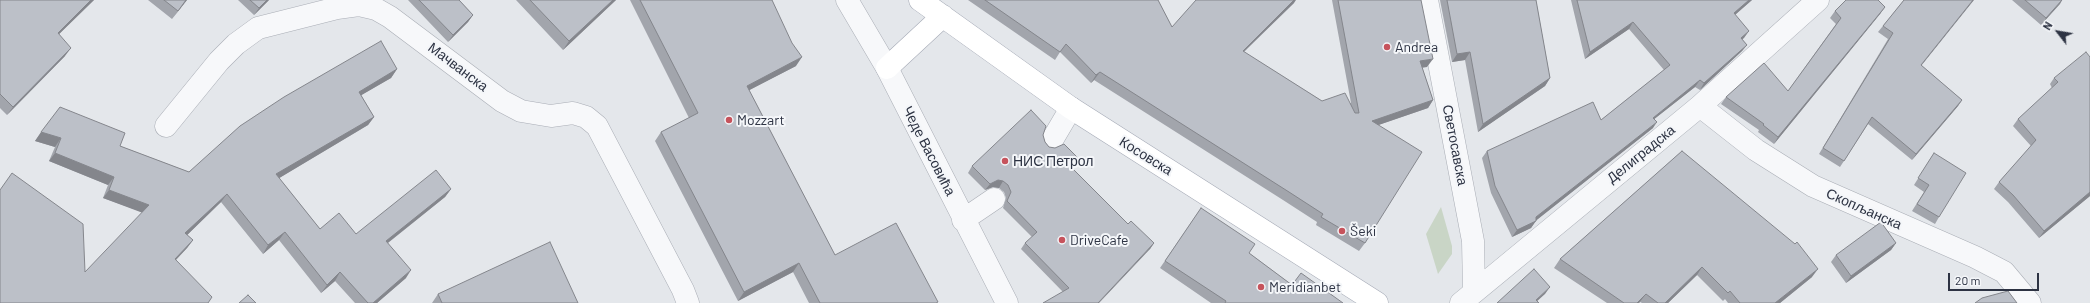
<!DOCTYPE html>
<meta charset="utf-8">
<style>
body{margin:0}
#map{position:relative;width:2090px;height:303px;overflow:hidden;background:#e4e7eb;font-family:Barlow,sans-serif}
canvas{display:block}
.north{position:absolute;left:2038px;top:12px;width:40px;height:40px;-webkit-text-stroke:3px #f4f6f9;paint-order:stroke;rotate:301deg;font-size:11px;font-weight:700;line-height:16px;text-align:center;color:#2d3343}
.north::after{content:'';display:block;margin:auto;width:14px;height:18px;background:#2d3343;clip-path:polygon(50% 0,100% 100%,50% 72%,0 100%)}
.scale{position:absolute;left:1948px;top:273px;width:91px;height:18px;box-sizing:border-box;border:2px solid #2d3343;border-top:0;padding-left:5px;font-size:12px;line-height:14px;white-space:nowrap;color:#2d3343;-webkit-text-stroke:3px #f4f6f9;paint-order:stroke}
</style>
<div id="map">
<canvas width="2090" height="303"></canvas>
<div class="north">N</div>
<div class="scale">20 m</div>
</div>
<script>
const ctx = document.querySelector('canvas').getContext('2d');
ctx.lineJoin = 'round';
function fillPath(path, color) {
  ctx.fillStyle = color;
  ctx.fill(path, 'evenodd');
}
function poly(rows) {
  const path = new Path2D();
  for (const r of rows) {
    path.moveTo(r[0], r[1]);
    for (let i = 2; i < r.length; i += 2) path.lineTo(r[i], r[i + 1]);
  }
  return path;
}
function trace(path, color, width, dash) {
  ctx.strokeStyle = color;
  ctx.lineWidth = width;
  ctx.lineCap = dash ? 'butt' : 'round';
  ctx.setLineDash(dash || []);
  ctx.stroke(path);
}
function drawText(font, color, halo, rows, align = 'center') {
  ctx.font = font + ' Barlow,sans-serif';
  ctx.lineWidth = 4;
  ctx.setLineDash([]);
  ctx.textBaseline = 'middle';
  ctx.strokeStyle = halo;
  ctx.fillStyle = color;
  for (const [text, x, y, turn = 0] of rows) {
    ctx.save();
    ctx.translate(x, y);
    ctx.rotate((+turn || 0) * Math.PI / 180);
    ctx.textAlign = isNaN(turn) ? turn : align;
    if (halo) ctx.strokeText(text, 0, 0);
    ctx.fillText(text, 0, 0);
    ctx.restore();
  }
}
const green = poly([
 [1441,207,1452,246,1452,254,1438,274,1426,234]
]);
const minor = poly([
 [847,0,887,68,1007,303],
 [1427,0,1473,241,1474,290],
 [1700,106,1756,150,1813,186,1975,257,2004,272,2030,303],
 [166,126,219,61,236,44,258,28,337,8,359,5,376,9,390,17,502,101,521,111,551,116,573,113,586,117,597,126,683,290,688,303],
 [1051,142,1071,108],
 [963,220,994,199],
 [1461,303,1700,106,1818,0]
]);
const major = poly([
 [920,0,1071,108,1377,303],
 [887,68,943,16]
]);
const wall = poly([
 [0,0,94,0,59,34,65,56,7,115,0,108],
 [148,0,187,0,172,19],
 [238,0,269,0,254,15],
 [408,0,459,0,473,15,468,22,448,42],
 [516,0,616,0,563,50],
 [630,0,772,0,796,66,749,90,835,255,937,303,809,303,793,272,738,301,655,141,661,132,689,118],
 [968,0,1158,0,1172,27,1294,3,1244,52,1322,101,1351,103,1332,0,1421,0,1427,67,1422,67,1433,100,1428,108,1378,125,1365,243,1359,251,1316,225,1317,222,1283,200,1094,80,1091,83,1060,52,1055,60],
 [1440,0,1536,0,1550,78,1545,86,1478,132,1465,60,1452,62],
 [1571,0,1752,0,1735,15,1749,31,1742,39,1747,45,1742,51,1700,90,1695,87,1654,119,1653,128,1536,220,1531,228,1512,237,1491,193,1482,158,1487,151,1601,120,1664,70,1629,29,1585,59],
 [1904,0,1921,65,1962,100,1958,106,1912,160,1868,124,1840,167,1819,154,1888,39,1878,32],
 [2012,0,2062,0,2041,25],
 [1885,7,1880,14,1774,144,1758,132,1759,130,1721,104,1726,97,1788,91,1836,24,1830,18,1835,11],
 [2090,57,2090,196,2039,238,2008,202,1994,189,1999,182,2031,146,2013,126,2018,119,2052,88,2050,84,2054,78],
 [397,69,391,78,361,95,374,117,368,125,279,178,320,229,356,234,451,189,445,197,388,243,406,278,377,303,355,303,335,281,321,293,279,240,263,254,221,202,187,235,193,240,187,248,176,260,142,212,103,198,108,185,49,161,55,147,35,141,60,107,120,146,189,172],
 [1043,135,1045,142,1049,147,1075,167,1073,169,1128,224,1154,243,1150,249,1063,292,1021,249,1025,243,1032,237,1003,208,1006,198,1004,192,999,188,993,187,985,190,968,173,972,166],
 [1682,151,1812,277,1780,303,1728,303,1725,299,1723,301,1697,275,1668,303,1642,303,1640,302,1639,303,1607,303,1554,268,1560,259],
 [1934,153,1939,217,1935,224,1912,211,1924,192,1914,185],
 [1201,208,1249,253,1292,285,1343,303,1211,303,1160,268],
 [1896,243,1891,250,1846,283,1831,262,1836,255],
 [438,294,578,303,432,303]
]);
const shadedWall = poly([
 [91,0,94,0,52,41,58,33],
 [186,0,187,0,172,19,178,11],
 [267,0,269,0,254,15,259,8],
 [613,0,616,0,563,50,569,41],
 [1294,0,1296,0,1294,3,1237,58,1243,51],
 [1749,0,1752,0,1729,20,1734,13],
 [1973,0,1974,0,1917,71,1921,65],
 [2062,0,2060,4,2041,25,2046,18],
 [1885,7,1880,14,1774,144,1778,137],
 [473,15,468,22,448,42,453,35],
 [1633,22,1629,29,1585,59,1590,52],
 [1749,31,1744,38,1737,44,1741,38],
 [1747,45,1742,51,1700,90,1704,83],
 [71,48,65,56,7,115,13,107],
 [1470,52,1465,60,1452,62,1457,54],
 [802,57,796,66,740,95,747,86],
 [1433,59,1427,67,1415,69,1420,61],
 [397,69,391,78,353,100,359,92],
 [1100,72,1094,80,1091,83,1096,75],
 [1550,78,1545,86,1478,132,1483,124],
 [1700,80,1695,87,1648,124,1653,118],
 [1433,100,1428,108,1367,129,1372,121],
 [1962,100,1958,106,1912,160,1916,154],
 [374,117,368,125,271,183,276,174],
 [1657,122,1653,128,1533,223,1536,221,1531,228,1512,237,1517,230,1536,217],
 [41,132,61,138,55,147,35,141],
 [55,153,114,177,108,185,49,161],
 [1080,160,1075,167,1068,174,1072,168],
 [998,180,1003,181,999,188,993,187,985,190,990,184],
 [451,189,445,197,380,249,386,241],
 [109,190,149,205,143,213,103,198],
 [2090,192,2090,196,2039,238,2044,231],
 [227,194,221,202,180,242,185,233],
 [285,232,279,240,263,254,268,245],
 [193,240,187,248,169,267,175,259],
 [1154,243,1150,249,1099,303,1098,303],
 [1896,243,1891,250,1846,283,1851,276],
 [799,263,793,272,738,301,744,292],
 [1702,267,1697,275,1668,303,1665,303],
 [1818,269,1812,277,1780,303,1775,303],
 [411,270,406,278,377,303,373,303],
 [340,272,335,281,321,293,327,285],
 [1550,287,1545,294,1535,303,1536,300],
 [1646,294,1639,303,1637,303]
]);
const building = poly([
 [0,0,91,0,58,33,71,48,13,107,0,94,0,0],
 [164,0,186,0,178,11,164,0],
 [250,0,267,0,259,8,250,0],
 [419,0,459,0,473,15,453,35,419,0],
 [530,0,613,0,569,41,530,0],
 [640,0,772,0,792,43,802,57,747,86,835,255,896,223,938,302,936,303,820,303,799,263,744,292,661,132,698,113,640,0],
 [985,0,1158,0,1172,27,1196,0,1294,0,1243,51,1322,101,1345,93,1355,113,1359,113,1338,0,1421,0,1433,59,1420,61,1433,100,1372,121,1422,152,1365,243,1321,217,1323,214,1289,192,1100,72,1096,75,1066,44,1060,52,985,0],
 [1447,0,1536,0,1550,78,1483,124,1470,52,1457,54,1447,0],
 [1577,0,1749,0,1734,13,1749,31,1741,38,1747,45,1704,83,1700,80,1653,118,1657,122,1536,217,1536,221,1517,230,1495,186,1487,151,1593,102,1601,120,1670,65,1633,22,1590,52,1577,0],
 [1846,0,1878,0,1885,7,1778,137,1763,125,1764,124,1726,97,1764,63,1788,91,1841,18,1835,11,1846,0],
 [1904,0,1973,0,1921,65,1962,100,1916,154,1872,117,1844,161,1823,148,1893,33,1883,26,1904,0],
 [2025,0,2062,0,2046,18,2025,0],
 [381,41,397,69,359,92,374,117,276,174,320,229,339,213,356,234,436,170,451,189,386,241,411,270,373,303,368,303,340,272,327,285,285,232,268,245,227,194,185,233,193,240,175,259,212,297,208,303,0,303,0,190,12,173,83,224,85,272,149,205,109,190,114,177,55,153,61,138,41,132,60,107,125,133,120,146,189,172,240,126,284,97,381,41],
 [2086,52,2090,57,2090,192,2044,231,2013,195,1999,182,2036,140,2018,119,2058,82,2054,78,2086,52],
 [1031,110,1046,126,1043,135,1045,142,1049,147,1055,148,1064,144,1080,160,1072,168,1128,224,1131,221,1154,243,1098,303,1043,303,1069,288,1025,243,1037,232,1007,201,1011,192,1008,185,1003,181,998,180,990,184,972,166,1031,110],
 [1682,151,1795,244,1797,242,1818,269,1775,303,1740,303,1730,291,1728,293,1702,267,1665,303,1658,303,1646,294,1637,303,1624,303,1560,259,1682,151],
 [1934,153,1966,173,1939,217,1917,204,1929,185,1918,178,1934,153],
 [1201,208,1255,244,1249,253,1292,285,1301,273,1343,303,1225,303,1226,301,1165,261,1201,208],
 [1881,222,1896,243,1851,276,1836,255,1881,222],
 [550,242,578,303,442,303,438,294,550,242],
 [1534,269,1550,287,1536,300,1539,303,1497,303,1534,269],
 [2008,291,2017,303,1975,303,1982,298,2008,291],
 [248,295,256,303,239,303,248,295]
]);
const markers = [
 [1387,47,4,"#c6535c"],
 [729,120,4,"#c6535c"],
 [1005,161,4,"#c6535c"],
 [1342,231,4,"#c6535c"],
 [1062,240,4,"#c6535c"],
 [1261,287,4,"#c6535c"]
];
const poiNames = [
 ["Andrea",1395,47],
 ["Mozzart",737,120],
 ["НИС Петрол",1013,161],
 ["Šeki",1350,231],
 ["DriveCafe",1070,240],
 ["Meridianbet",1269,287]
];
const streetNames = [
 ["Мачванска",458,67,37],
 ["Светосавска",1455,145,79],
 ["Чеде Васовића",929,151,63],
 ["Делиградска",1641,154,-39],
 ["Косовска",1146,156,32],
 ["Скопљанска",1864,209,24]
];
fillPath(green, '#c9d5c6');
trace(minor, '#a9adb5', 23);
trace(major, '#a5aab6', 23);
trace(minor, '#f7f8fa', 22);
trace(major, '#fff', 22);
fillPath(wall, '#a2a5ac');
fillPath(shadedWall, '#84868c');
fillPath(building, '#bcc0c8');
trace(building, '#84868c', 1);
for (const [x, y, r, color] of markers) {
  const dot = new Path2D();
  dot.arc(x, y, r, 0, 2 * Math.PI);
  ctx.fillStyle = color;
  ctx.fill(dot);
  trace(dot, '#f4f6f9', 1.5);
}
drawText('14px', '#2d3343', '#f4f6f9', poiNames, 'left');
drawText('14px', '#2d3343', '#f4f6f9', streetNames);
</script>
